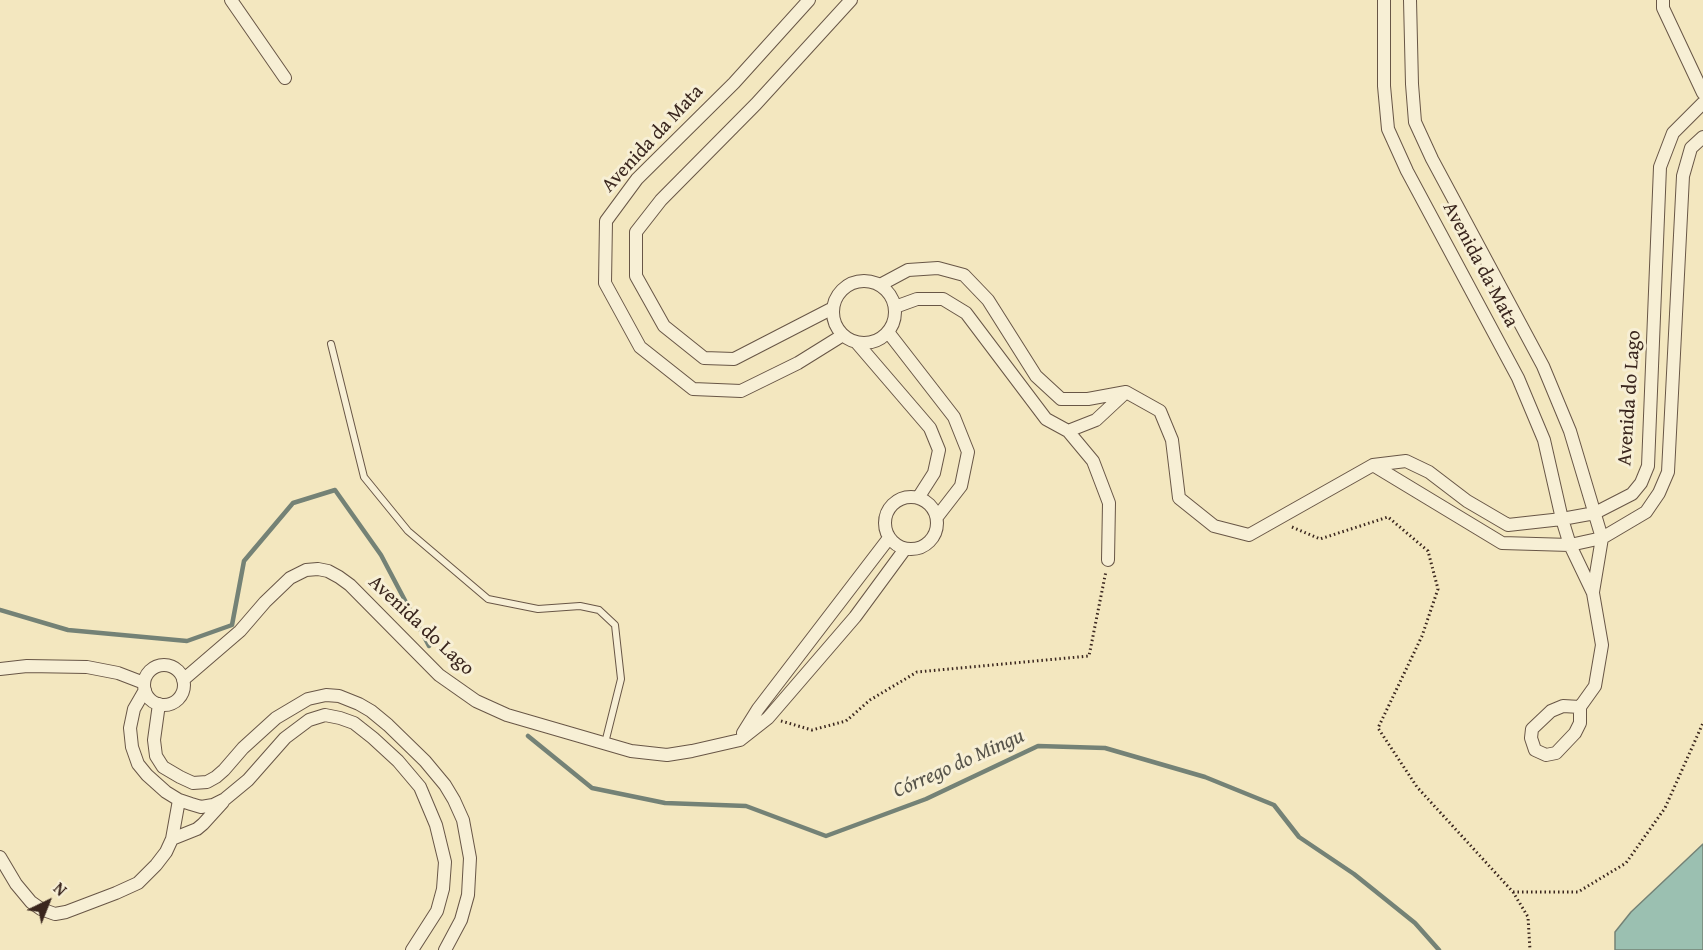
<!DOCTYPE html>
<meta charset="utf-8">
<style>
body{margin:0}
#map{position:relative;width:1703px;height:950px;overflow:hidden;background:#f3e7bf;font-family:"Gentium Book Plus",serif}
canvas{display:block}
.north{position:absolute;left:18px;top:872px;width:60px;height:60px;-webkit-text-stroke:4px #f7efd5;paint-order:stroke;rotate:43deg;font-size:16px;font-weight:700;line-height:24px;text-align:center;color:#3a261e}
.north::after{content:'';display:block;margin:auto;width:21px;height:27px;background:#3a261e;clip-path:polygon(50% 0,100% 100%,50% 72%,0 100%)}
</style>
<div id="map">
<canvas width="1703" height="950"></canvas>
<div class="north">N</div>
</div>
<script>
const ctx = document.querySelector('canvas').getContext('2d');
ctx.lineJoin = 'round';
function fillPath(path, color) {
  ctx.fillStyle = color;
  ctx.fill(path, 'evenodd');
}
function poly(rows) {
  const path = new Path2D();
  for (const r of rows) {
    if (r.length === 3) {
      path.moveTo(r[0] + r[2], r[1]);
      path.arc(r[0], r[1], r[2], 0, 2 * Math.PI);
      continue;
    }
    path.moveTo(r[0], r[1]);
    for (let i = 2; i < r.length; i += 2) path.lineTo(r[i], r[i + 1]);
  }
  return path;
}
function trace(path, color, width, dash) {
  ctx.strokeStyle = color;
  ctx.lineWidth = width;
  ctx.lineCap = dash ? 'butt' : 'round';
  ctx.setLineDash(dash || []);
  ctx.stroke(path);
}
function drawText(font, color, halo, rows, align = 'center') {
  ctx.font = font + ' "Gentium Book Plus",serif';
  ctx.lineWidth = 6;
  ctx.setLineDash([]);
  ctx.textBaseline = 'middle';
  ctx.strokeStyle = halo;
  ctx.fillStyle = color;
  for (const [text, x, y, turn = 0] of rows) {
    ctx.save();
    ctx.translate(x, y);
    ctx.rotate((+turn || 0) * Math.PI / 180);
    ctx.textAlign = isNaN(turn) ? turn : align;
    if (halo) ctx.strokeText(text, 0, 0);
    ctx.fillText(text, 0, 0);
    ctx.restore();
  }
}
const water = poly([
 [1703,844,1703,950,1615,950,1615,932,1631,912,1703,844]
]);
const stream = poly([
 [0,610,68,630,187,641,232,625,244,561,293,503,335,490,381,555,429,646],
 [528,736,592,788,665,803,746,806,826,836,926,799,1038,746,1105,748,1205,777,1274,805,1299,837,1354,874,1415,923,1439,950]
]);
const path = poly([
 [1292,527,1320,539,1388,517,1428,551,1438,589,1422,636,1378,728,1417,787,1513,892,1528,917,1530,950],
 [781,721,812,730,846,721,870,700,917,672,1089,656,1106,571],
 [1513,892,1578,892,1626,863,1665,808,1703,723]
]);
const lane = poly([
 [331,344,364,477,408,531,488,599,538,609,580,606,599,610,615,625,621,679,605,743]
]);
const street = poly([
 [231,0,285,78],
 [809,0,734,83,637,179,606,221,605,283,640,347,693,389,741,391,798,363,843,335],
 [1384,0,1384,86,1388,129,1407,171,1518,378,1544,440,1562,519,1570,545,1593,593,1602,645,1595,686,1580,707,1580,723,1575,733,1556,753,1546,755,1535,750,1531,738,1532,729,1551,711,1563,706,1580,707],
 [1410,0,1412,84,1415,122,1432,159,1543,366,1570,431,1602,538,1593,592],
 [1663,0,1663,8,1703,93],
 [864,312,31],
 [880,285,908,270,938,268,964,275,988,300,1036,376,1061,399,1088,399,1126,392,1160,411,1172,440,1179,498,1214,526,1249,535,1373,465,1406,461,1429,472,1467,501,1508,525,1562,519,1595,513,1632,494,1641,483,1648,466,1660,167,1673,133,1703,103],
 [895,307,917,299,943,299,966,313,1046,419,1068,431,1096,420,1125,393],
 [833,308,734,359,704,358,664,326,636,276,636,232,661,200,756,104,851,0],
 [888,332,954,417,968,452,961,486,937,517],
 [857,343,930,428,939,450,934,473,918,498],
 [1068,431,1093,461,1109,503,1108,560],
 [1373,465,1502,543,1570,545,1602,538,1646,512,1659,493,1668,472,1683,176,1691,148,1703,137],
 [911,523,26],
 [164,685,20],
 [0,669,27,666,87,667,118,673,144,683],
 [183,680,240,631,265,602,290,578,306,570,318,569,328,571,339,577,350,585,439,675,476,701,507,715,631,751,667,755,692,751,740,740,768,718,855,617,905,549],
 [145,690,134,709,130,728,132,747,138,764,147,775,166,792,179,800,191,804,201,807,213,805,225,799,248,780,285,738,309,720,325,715,340,718,354,723,373,738,398,761,420,787,436,825,445,862,443,889,437,911,412,950],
 [159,704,154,740,156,756,163,767,180,777,193,783,207,782,216,777,224,770,243,748,276,718,308,699,326,695,339,696,359,704,371,711,388,725,425,761,445,785,454,800,463,820,470,858,468,895,461,920,445,950],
 [743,733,758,709,889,538],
 [172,839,197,829,203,824,223,802],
 [0,857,16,884,31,902,41,909,55,914,66,912,116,893,138,883,156,865,166,852,172,839,179,800]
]);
const streetNames = [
 ["Avenida da Mata",653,139,-47],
 ["Avenida da Mata",1480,265,62],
 ["Avenida do Lago",1630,398,-86],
 ["Avenida do Lago",421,626,43]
];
const waterNames = [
 ["Córrego do Mingu",959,764,-24]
];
fillPath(water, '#9bc0b1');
trace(water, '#748276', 1.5);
trace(stream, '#748276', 4.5);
trace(lane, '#685646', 8);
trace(street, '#685646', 14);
trace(path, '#3a261e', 3, [1.5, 3]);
trace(lane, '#f7efd5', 6);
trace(street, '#f7efd5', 12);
drawText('20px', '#3a261e', '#f7efd5', streetNames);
drawText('italic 21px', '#57544a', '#f7efd5', waterNames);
</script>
